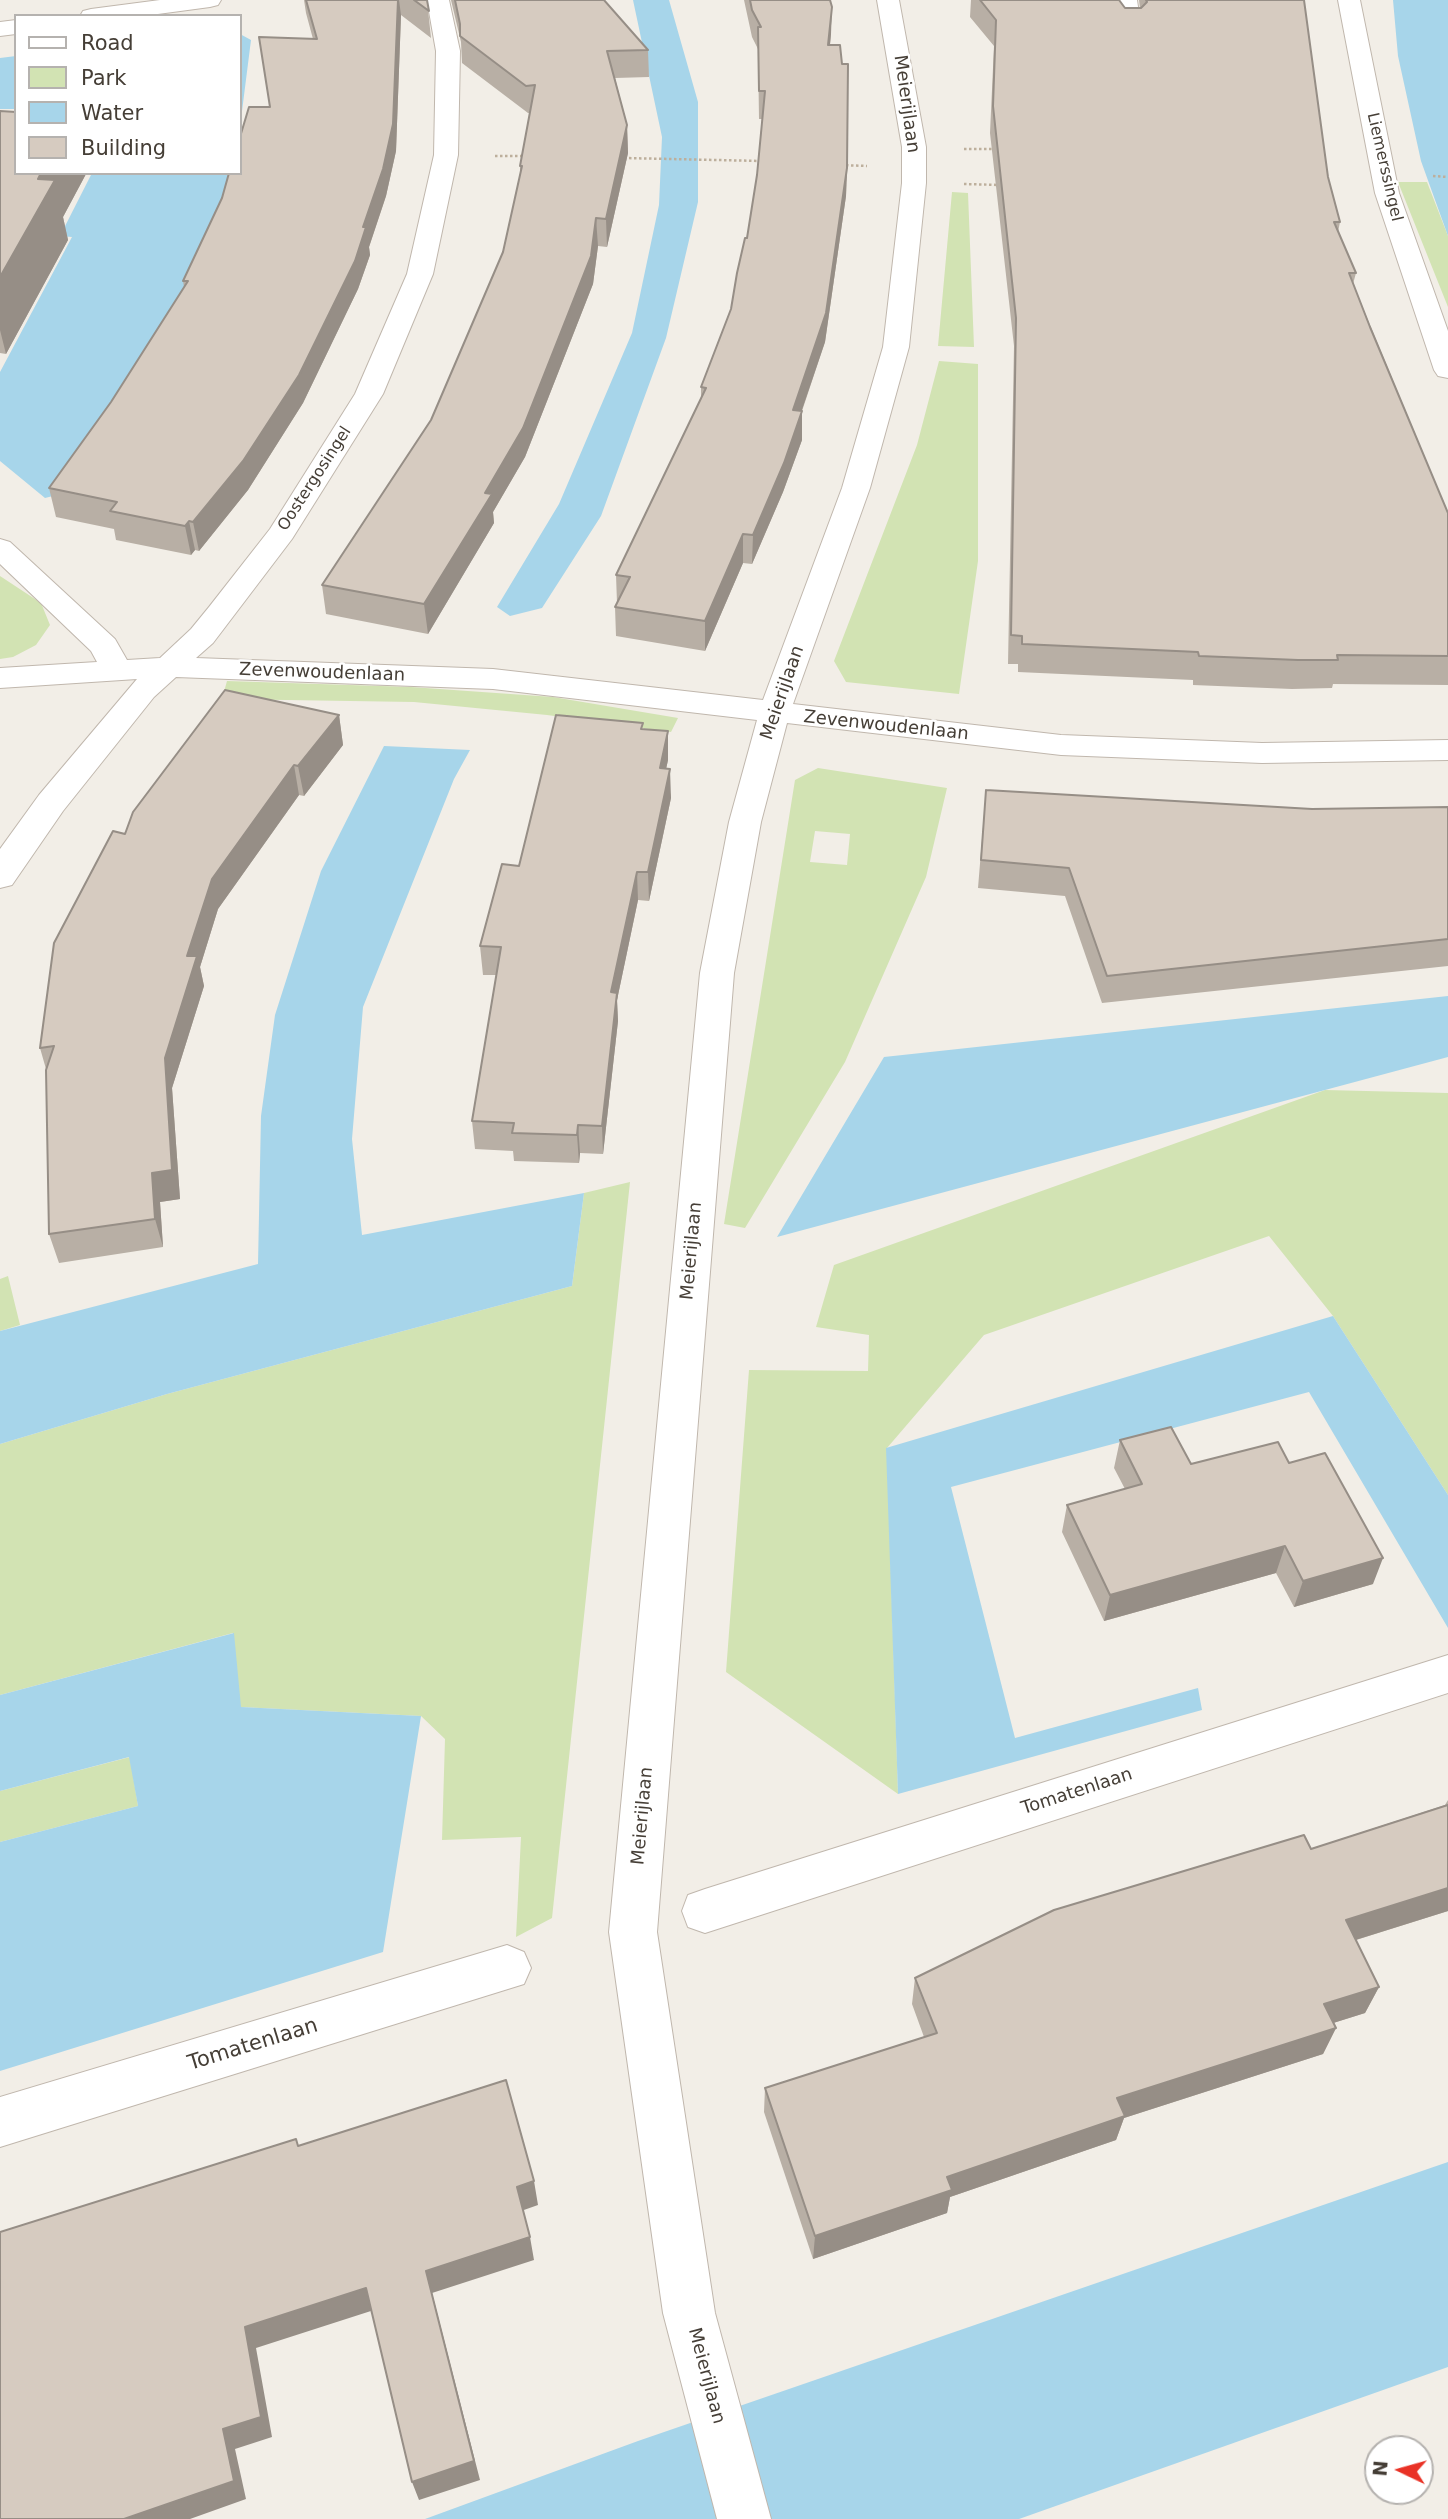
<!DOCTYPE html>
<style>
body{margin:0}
#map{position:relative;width:1448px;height:2519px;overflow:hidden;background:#f2eee7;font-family:"DejaVu Sans",sans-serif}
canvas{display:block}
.legend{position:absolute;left:14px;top:14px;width:228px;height:161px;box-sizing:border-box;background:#fff;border:2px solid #b5b2af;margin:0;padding:9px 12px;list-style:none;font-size:21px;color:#453e36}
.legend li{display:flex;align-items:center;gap:14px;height:35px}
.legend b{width:35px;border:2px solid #b5b2af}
.north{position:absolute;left:1364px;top:2435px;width:70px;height:70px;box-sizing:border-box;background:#fff;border:2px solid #b5b2af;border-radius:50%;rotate:275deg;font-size:19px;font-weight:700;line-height:28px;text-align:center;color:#453e36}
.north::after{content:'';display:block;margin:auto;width:24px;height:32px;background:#e93226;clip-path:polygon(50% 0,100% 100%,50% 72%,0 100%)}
</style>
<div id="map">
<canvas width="1448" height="2519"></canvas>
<ul class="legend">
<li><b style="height:9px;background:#fff"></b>Road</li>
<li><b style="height:19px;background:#d2e3b3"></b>Park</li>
<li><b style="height:19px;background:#a7d5ea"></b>Water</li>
<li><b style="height:19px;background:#d6cbc0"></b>Building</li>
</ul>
<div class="north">N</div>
</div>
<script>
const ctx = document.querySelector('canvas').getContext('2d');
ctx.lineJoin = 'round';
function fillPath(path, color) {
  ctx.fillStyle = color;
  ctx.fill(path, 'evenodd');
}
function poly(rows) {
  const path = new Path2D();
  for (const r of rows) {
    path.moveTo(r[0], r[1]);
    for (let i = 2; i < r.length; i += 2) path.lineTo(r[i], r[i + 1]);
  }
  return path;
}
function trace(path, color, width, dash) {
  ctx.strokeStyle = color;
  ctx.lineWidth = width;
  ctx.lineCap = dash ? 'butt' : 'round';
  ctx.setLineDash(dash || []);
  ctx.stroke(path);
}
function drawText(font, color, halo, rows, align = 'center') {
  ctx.font = font + ' "DejaVu Sans",sans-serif';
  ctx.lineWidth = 5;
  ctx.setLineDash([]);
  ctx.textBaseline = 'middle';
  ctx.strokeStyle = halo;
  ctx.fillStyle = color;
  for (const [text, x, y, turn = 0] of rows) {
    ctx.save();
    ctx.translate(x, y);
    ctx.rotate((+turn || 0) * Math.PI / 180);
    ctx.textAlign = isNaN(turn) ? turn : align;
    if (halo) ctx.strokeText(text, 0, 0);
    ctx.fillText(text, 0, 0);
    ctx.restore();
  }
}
const green = poly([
 [1398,182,1427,182,1448,236,1448,307],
 [952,192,968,193,974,347,938,346],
 [939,361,978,364,978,561,959,694,846,682,834,661,917,445],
 [0,576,41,603,50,625,36,645,13,657,0,659],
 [227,681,411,687,553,697,678,718,671,732,547,715,414,702,222,699],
 [818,768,947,788,926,877,845,1062,745,1228,724,1224,795,780],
 [815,831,850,834,847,865,810,862],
 [1325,1090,1448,1093,1448,1495,1333,1316,1269,1236,984,1335,887,1448,898,1794,726,1672,749,1370,868,1371,869,1335,816,1327,834,1265],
 [630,1182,552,1918,516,1937,521,1837,442,1840,445,1739,421,1716,240,1707,233,1633,0,1695,0,1444,167,1394,572,1286,584,1193],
 [8,1276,20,1325,0,1331,0,1279],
 [130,1757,138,1806,0,1842,0,1791]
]);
const water = poly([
 [633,0,669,0,698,102,698,202,666,338,601,516,542,608,510,616,497,607,559,504,632,333,659,205,662,137],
 [1393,0,1448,0,1448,236,1421,161,1398,56],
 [240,34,251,40,240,127],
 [16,56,16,109,0,109,0,58],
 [92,173,233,173,168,331,65,493,45,498,0,461,0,372,72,237,60,236],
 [384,746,470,750,454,779,363,1007,352,1139,362,1235,584,1193,572,1286,167,1394,0,1444,0,1331,258,1264,261,1116,275,1015,321,871],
 [1448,996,1448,1057,777,1237,884,1057],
 [1333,1316,1448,1495,1448,1628,1309,1392,951,1487,1015,1738,1198,1688,1202,1710,898,1794,886,1448],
 [234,1633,241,1707,421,1716,383,1952,0,2071,0,1842,138,1806,129,1757,0,1791,0,1695],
 [1448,2162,1448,2367,1019,2519,425,2519,638,2441]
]);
const path = poly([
 [964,149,997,149],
 [495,156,528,156],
 [624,158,762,161],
 [841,165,867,166],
 [1433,176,1448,177],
 [964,184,1000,185]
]);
const minor = poly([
 [160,0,221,0,218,5,210,7,143,16,80,16,83,11,91,9,160,0],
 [427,0,449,0,460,51,458,155,433,274,383,394,292,539,213,643,196,658,493,669,763,700,842,488,883,347,902,183,902,147,877,0,899,0,926,147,926,183,909,347,870,488,793,704,1061,735,1262,743,1448,740,1448,760,1262,763,1061,755,787,723,761,822,734,973,657,1932,715,2313,771,2519,717,2519,663,2313,609,1932,700,973,729,822,757,720,493,689,176,677,154,697,63,811,12,885,0,888,0,849,39,795,137,679,0,688,0,668,97,662,91,651,0,564,0,539,10,542,115,639,127,660,160,658,191,629,209,607,270,529,355,394,407,274,434,155,436,51,427,0],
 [1115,0,1137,0,1141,27,1138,32,1122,32,1119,27,1115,0],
 [1338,0,1360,0,1399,193,1448,331,1448,378,1438,376,1434,370,1375,193,1338,0],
 [16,20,16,34,0,36,0,22,16,20],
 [1448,1655,1448,1693,705,1933,688,1927,682,1911,688,1895,705,1889,1448,1655],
 [507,1945,524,1952,531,1968,524,1984,0,2147,0,2097,507,1945]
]);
const wall = poly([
 [304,0,427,0,431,38,401,15,396,151,386,196,369,247,370,255,358,289,303,403,248,490,199,551,195,550,191,555,116,540,114,529,56,517,49,488,111,402,184,287,183,281,270,107,313,39,306,13],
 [451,0,604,0,648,50,649,77,615,78,627,125,628,153,607,247,598,246,593,284,525,457,493,512,494,523,428,634,326,614,322,585,431,420,503,252,520,174,520,166,530,113,528,113,462,63,461,42],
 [744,0,830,0,831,34,830,45,847,168,846,196,825,342,802,411,802,440,783,492,752,564,743,563,705,651,616,636,615,607,617,603,616,575,701,398,701,387,731,309,747,238,757,175,762,119,759,119,758,49,752,37],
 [971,0,1119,0,1125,8,1140,8,1139,0,1304,0,1328,177,1340,222,1338,232,1356,273,1353,284,1448,513,1448,685,1333,684,1332,688,1292,689,1193,685,1193,680,1018,672,1018,664,1008,664,1014,346,990,133,994,46,970,17],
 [0,111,16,173,86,173,86,174,63,217,68,240,6,354,0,353],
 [339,715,343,745,304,796,299,795,218,909,200,967,204,986,172,1088,180,1199,160,1202,163,1247,59,1263,49,1234,46,1069,40,1048,125,834],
 [643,729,668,760,666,769,671,798,649,901,638,900,617,1000,618,1021,603,1154,580,1153,579,1163,514,1161,513,1151,475,1149,472,1121,496,975,483,975,480,946,519,866],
 [986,790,1312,809,1448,807,1448,966,1102,1003,1065,896,978,888],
 [1120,1440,1191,1464,1373,1584,1294,1607,1276,1573,1104,1621,1062,1532,1067,1505,1125,1489,1114,1468],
 [1448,1800,1448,1911,1356,1940,1379,1987,1365,2013,1333,2023,1336,2028,1323,2054,1124,2118,1116,2140,950,2197,947,2213,813,2259,764,2112,765,2088,924,2037,912,2004,915,1978,1445,1805]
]);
const shadedWall = poly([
 [398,0,399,0,401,15,396,151,386,196,369,247,370,255,358,289,303,403,248,490,199,551,193,522,363,227],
 [832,7,831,34,827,73,828,45],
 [627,125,628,153,607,247,606,219],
 [847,168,846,196,825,342,792,439,793,410],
 [41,173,86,173,86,174,63,217,68,240,6,354,0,330,0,277,38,179],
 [596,218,598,246,593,284,525,457,493,512,494,523,428,634,424,604],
 [802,411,802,440,783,492,752,564,753,535],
 [189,521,195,550,191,555,185,526],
 [743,534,743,563,705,651,705,621],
 [339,715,343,745,304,796,298,766],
 [668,731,668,760,660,797,660,768],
 [294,765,299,795,218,909,200,967,204,986,172,1088,180,1199,160,1202,163,1247,155,1219,152,1173,165,1058,187,956,212,879],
 [670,769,671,798,649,901,648,872],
 [637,872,638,900,617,1000,618,1021,603,1154,602,1126,611,992],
 [578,1125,580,1153,579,1163,577,1135],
 [1285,1546,1276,1573,1104,1621,1110,1595],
 [1383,1558,1373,1584,1294,1607,1303,1581],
 [1448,1888,1448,1911,1333,1947,1346,1920],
 [1379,1987,1365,2013,1311,2030,1324,2004],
 [1336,2028,1323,2054,1124,2118,1116,2140,950,2197,947,2213,813,2259,815,2236,1117,2098],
 [534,2181,538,2205,521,2211,517,2187],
 [530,2237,534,2260,432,2293,480,2480,419,2500,412,2482,426,2271],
 [366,2288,374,2310,256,2348,272,2437,235,2449,246,2499,190,2519,124,2519,223,2429,245,2327]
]);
const building = poly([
 [306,0,398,0,393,124,383,169,363,227,366,227,355,261,299,375,243,461,193,522,189,521,185,526,110,511,117,502,49,488,111,402,188,281,183,281,222,198,229,173,240,173,240,137,249,107,270,107,259,37,317,39,306,0],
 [414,0,427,0,429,11,414,0],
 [455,0,604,0,648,50,607,51,627,125,606,219,596,218,591,256,523,428,485,493,492,494,424,604,322,585,431,420,503,252,522,166,520,166,535,85,526,86,460,36,460,24,455,0],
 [750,0,830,0,832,7,828,45,840,45,842,64,848,64,847,168,826,313,793,410,802,411,784,463,753,535,743,534,705,621,615,607,630,577,616,575,706,388,701,387,731,309,737,273,745,238,747,238,757,175,765,91,759,91,758,27,761,27,752,10,750,0],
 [980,0,1119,0,1125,8,1141,8,1147,2,1146,0,1304,0,1328,177,1340,222,1334,222,1356,273,1349,273,1370,327,1448,513,1448,656,1337,655,1338,660,1298,660,1199,656,1198,652,1022,644,1022,636,1011,635,1016,318,993,106,996,20,980,0],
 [0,111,16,112,16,173,41,173,38,179,55,180,0,277,0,111],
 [225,690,339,715,298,766,294,765,212,879,187,956,197,956,165,1058,172,1170,152,1173,155,1219,49,1234,46,1070,54,1046,40,1048,54,943,113,831,125,834,133,812,225,690],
 [556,715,643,723,641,729,668,731,660,768,670,769,648,872,637,872,611,992,617,993,602,1126,578,1125,577,1135,512,1133,514,1123,472,1121,501,947,480,946,502,864,519,866,556,715],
 [986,790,1312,809,1448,807,1448,939,1107,976,1069,868,981,860,986,790],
 [1171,1427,1191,1464,1278,1442,1289,1463,1325,1453,1383,1558,1303,1581,1285,1546,1110,1595,1067,1505,1142,1484,1120,1440,1171,1427],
 [1448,1805,1448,1888,1346,1920,1379,1987,1324,2004,1336,2028,1117,2098,1125,2116,947,2177,952,2190,815,2236,765,2088,937,2033,915,1978,1054,1910,1304,1835,1311,1849,1448,1805],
 [506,2080,534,2181,517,2187,530,2237,426,2271,474,2461,412,2482,366,2288,245,2327,261,2417,223,2429,234,2481,124,2519,0,2519,0,2232,296,2139,298,2146,506,2080]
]);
const farStreetnames = [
 ["Liemerssingel",1384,167,77],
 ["Oostergosingel",315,479,-57]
];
const streetNames = [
 ["Meierijlaan",906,104,82],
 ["Zevenwoudenlaan",322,673,2],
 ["Meierijlaan",783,693,-71],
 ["Zevenwoudenlaan",886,726,6],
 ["Meierijlaan",692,1251,-85],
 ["Tomatenlaan",1077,1792,-18],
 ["Meierijlaan",643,1816,-85],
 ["Meierijlaan",706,2376,75]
];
const nearStreetnames = [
 ["Tomatenlaan",253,2045,-17]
];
fillPath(green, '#d2e3b3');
fillPath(water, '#a7d5ea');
trace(minor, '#c0b7ad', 2);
trace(path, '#bdaf9c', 2.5, [2.5, 2.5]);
fillPath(minor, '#fff');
fillPath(wall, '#b8afa5');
fillPath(shadedWall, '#968e86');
fillPath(building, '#d6cbc0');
trace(building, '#968e86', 2);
drawText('16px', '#453e36', '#fff', farStreetnames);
drawText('18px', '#453e36', '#fff', streetNames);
drawText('21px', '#453e36', '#fff', nearStreetnames);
</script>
